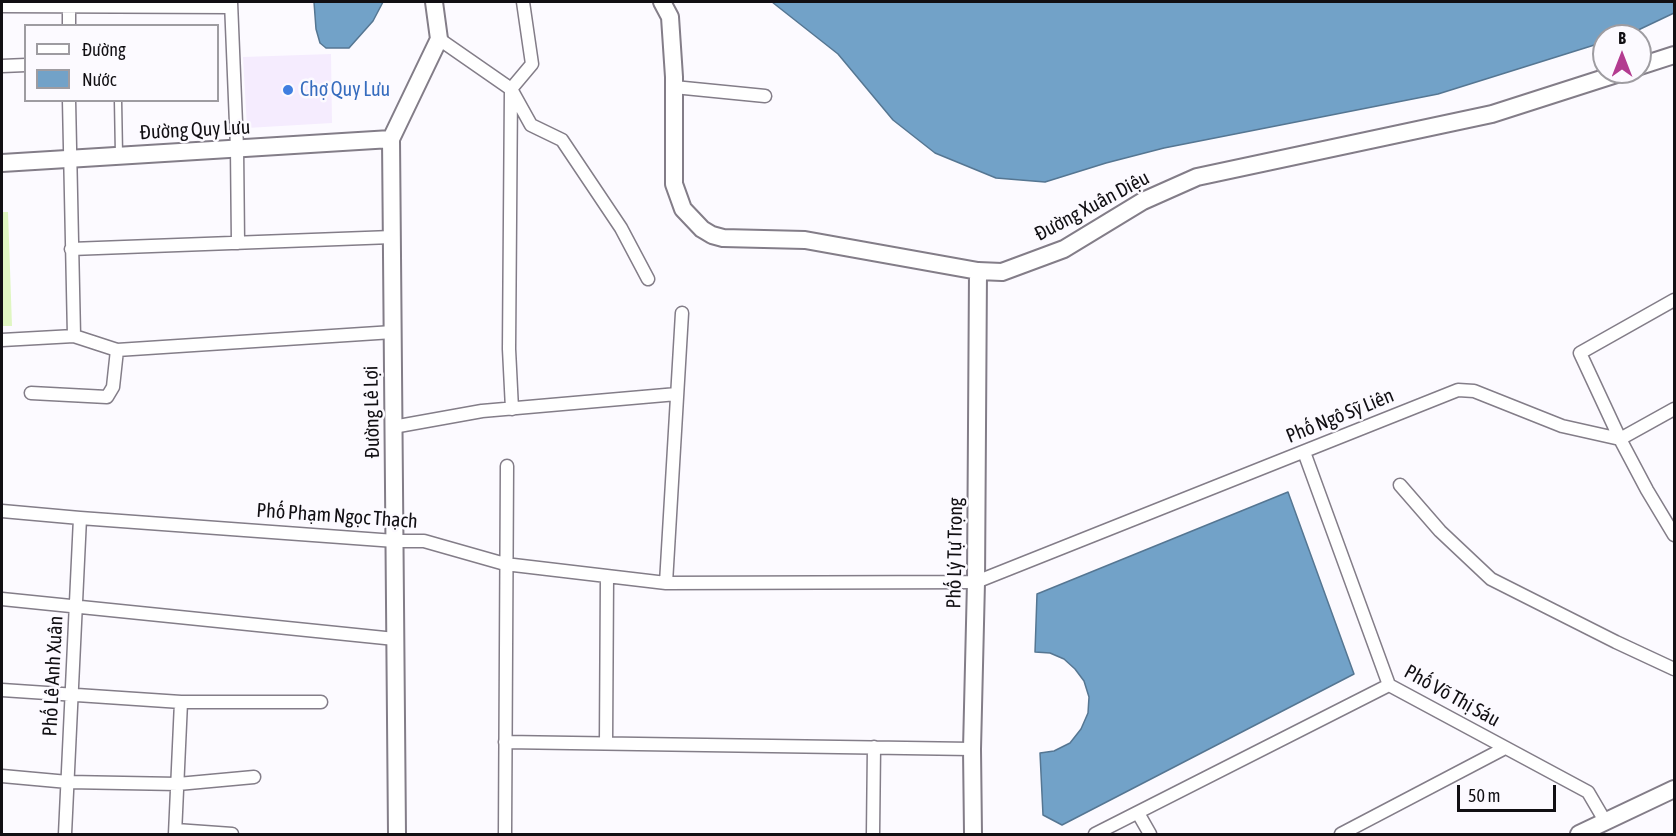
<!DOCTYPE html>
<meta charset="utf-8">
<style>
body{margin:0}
#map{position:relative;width:1676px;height:836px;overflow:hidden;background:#fcfaff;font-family:"Asap Condensed",sans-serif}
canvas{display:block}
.frame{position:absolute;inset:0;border:3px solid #110f13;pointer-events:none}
.legend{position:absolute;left:24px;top:24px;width:195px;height:78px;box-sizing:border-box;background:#fcfaff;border:2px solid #9e9ca1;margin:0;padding:8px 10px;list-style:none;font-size:18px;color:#110f13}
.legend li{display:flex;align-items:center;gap:12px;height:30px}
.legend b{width:30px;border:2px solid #9e9ca1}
.north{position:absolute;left:1592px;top:24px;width:60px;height:60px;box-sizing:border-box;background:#fcfaff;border:2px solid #9e9ca1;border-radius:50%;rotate:0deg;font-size:16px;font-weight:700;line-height:24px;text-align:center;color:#110f13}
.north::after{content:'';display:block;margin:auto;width:21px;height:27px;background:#b33b90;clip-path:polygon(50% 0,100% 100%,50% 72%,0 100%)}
.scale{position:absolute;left:1457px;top:785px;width:99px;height:27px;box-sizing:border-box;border:3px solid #110f13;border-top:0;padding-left:8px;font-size:18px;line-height:21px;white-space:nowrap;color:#110f13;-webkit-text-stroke:4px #fcfaff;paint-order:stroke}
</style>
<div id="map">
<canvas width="1676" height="836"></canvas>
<div class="frame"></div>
<ul class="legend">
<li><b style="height:8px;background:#fff"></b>Đường</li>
<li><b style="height:16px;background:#72a2c8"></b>Nước</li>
</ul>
<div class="north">B</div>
<div class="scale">50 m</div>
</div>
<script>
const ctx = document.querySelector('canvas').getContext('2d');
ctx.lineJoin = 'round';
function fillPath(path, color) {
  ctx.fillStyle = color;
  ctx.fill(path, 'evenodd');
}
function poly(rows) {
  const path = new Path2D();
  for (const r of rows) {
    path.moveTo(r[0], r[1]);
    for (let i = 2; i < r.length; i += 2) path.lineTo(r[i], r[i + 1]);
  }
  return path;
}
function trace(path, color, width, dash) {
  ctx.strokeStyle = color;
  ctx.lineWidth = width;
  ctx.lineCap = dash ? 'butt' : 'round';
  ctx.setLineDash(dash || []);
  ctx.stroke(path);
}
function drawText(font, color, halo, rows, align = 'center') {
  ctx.font = font + ' "Asap Condensed",sans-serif';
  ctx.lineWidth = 5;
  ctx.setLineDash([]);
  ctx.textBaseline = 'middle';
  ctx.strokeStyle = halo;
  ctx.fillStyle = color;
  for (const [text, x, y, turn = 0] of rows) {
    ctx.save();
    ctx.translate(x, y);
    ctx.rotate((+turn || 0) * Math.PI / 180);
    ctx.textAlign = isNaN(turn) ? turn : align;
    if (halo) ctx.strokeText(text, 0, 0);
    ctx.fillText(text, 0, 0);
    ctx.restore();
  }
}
const built = poly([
 [331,54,332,123,247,128,243,57]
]);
const green = poly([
 [2,212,8,212,12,326,2,326]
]);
const water = poly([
 [314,2,383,2,373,21,349,48,326,48,320,43,316,29,314,2],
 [772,2,1674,2,1674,13,1634,32,1622,36,1604,36,1604,42,1438,94,1164,148,1106,163,1045,182,996,178,935,153,893,120,838,54,772,2],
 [1288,492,1354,674,1062,825,1043,815,1040,753,1054,751,1070,743,1081,729,1088,713,1089,697,1084,681,1075,669,1064,659,1050,653,1035,652,1037,594,1288,492]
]);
const lane = poly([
 [118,100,119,155]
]);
const street = poly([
 [69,2,69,26],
 [231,2,237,148,238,243],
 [2,6,231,7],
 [439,39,511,89,531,125,562,140,621,228,648,279],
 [2,66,26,65],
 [674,87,765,96],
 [69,100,74,336],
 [71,249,392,237],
 [1674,300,1580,353,1620,439,1674,409],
 [682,313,666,583,976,582,1458,390,1474,391,1562,426,1620,439,1647,490,1674,535],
 [2,340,74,336,117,350,393,332],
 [31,393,107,397,113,387,117,350],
 [512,409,509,349,511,89,532,64,523,2],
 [393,427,482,411,677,394],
 [1304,452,1389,685,1588,792,1605,821],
 [1400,485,1440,531,1491,579,1616,642,1674,669],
 [2,511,80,518,395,541,424,541,505,564,666,583],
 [2,599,395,639],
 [2,690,181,702,321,702],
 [505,742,972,749],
 [606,743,607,576],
 [2,776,68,782,178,784,254,777],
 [1138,813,1150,834],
 [176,830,232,834],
 [65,834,80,518],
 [175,834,181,702],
 [505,834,507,466],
 [873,834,874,747],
 [1095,834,1389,685],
 [1341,834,1505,748]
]);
const secondary = poly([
 [662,2,670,17,674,77,674,184,683,209,702,229,712,235,723,238,805,240,978,271,1002,272,1064,249,1143,201,1197,177,1492,114,1623,72],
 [1640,66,1674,55],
 [2,163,391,139],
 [397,834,391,139,439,39,434,2],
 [973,834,972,749,976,582,978,271],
 [1579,834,1674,789]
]);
const markers = [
 [288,90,6,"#3f7fe0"]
];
const shopNames = [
 ["Chợ Quy Lưu",300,90]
];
const streetNames = [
 ["Đường Quy Lưu",195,130,-3],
 ["Đường Xuân Diệu",1092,206,-28],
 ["Đường Lê Lợi",372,412,-91],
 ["Phố Ngô Sỹ Liên",1340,416,-22],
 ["Phố Phạm Ngọc Thạch",337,516,4],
 ["Phố Lý Tự Trọng",955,553,-89],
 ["Phố Lê Anh Xuân",53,676,-87],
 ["Phố Võ Thị Sáu",1452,696,29]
];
fillPath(built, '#f5ecfe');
fillPath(green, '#e0f6c2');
fillPath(water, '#72a2c8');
trace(water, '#557692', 1.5);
trace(lane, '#837d88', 9);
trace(street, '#837d88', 15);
trace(secondary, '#837d88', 20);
trace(lane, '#fff', 6);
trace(street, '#fff', 12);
trace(secondary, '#fff', 16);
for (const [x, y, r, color] of markers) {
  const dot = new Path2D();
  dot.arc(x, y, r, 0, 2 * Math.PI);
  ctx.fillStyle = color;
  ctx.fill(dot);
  trace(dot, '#fcfaff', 2);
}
drawText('20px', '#366cbe', '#fcfaff', shopNames, 'left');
drawText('20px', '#110f13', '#fcfaff', streetNames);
</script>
